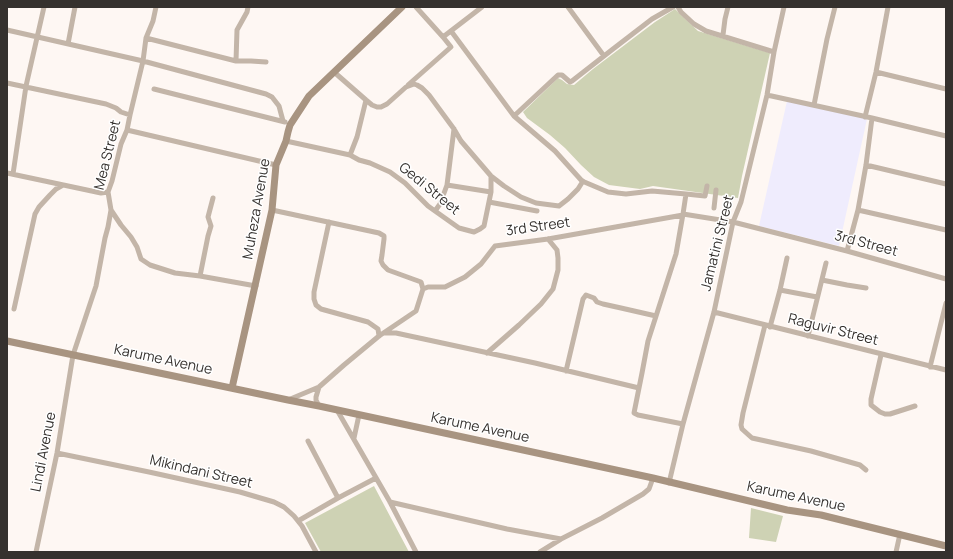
<!DOCTYPE html>
<style>
body{margin:0}
#map{position:relative;width:953px;height:559px;overflow:hidden;background:#fef7f3;font-family:Manrope,sans-serif}
canvas{display:block}
.frame{position:absolute;inset:0;border:8px solid #35312e;pointer-events:none}
</style>
<div id="map">
<canvas width="953" height="559"></canvas>
<div class="frame"></div>
</div>
<script>
const ctx = document.querySelector('canvas').getContext('2d');
ctx.lineJoin = 'round';
function fillPath(path, color) {
  ctx.fillStyle = color;
  ctx.fill(path, 'evenodd');
}
function poly(rows) {
  const path = new Path2D();
  for (const r of rows) {
    path.moveTo(r[0], r[1]);
    for (let i = 2; i < r.length; i += 2) path.lineTo(r[i], r[i + 1]);
  }
  return path;
}
function trace(path, color, width, dash) {
  ctx.strokeStyle = color;
  ctx.lineWidth = width;
  ctx.lineCap = dash ? 'butt' : 'round';
  ctx.setLineDash(dash || []);
  ctx.stroke(path);
}
function drawText(font, color, halo, rows, align = 'center') {
  ctx.font = font + ' Manrope,sans-serif';
  ctx.lineWidth = 3;
  ctx.setLineDash([]);
  ctx.textBaseline = 'middle';
  ctx.strokeStyle = halo;
  ctx.fillStyle = color;
  for (const [text, x, y, turn = 0] of rows) {
    ctx.save();
    ctx.translate(x, y);
    ctx.rotate((+turn || 0) * Math.PI / 180);
    ctx.textAlign = isNaN(turn) ? turn : align;
    if (halo) ctx.strokeText(text, 0, 0);
    ctx.fillText(text, 0, 0);
    ctx.restore();
  }
}
const education = poly([
 [787,101,867,119,839,246,759,226]
]);
const green = poly([
 [675,9,698,31,770,53,742,176,738,198,653,186,640,189,609,185,594,177,581,165,565,148,550,135,527,118,523,112,558,78,562,80,567,84,574,85,593,69,655,22],
 [374,486,409,552,321,552,305,523],
 [751,508,783,516,776,542,749,538]
]);
const street = poly([
 [568,7,604,56],
 [678,7,681,12,694,24,706,31,774,52],
 [7,30,143,61,266,94,272,97,279,106,283,121],
 [451,31,514,116,555,151,582,181,608,192,626,194,652,191,686,194,683,214,733,222,847,251,946,279],
 [723,35,725,19,728,7],
 [443,37,482,7],
 [146,38,236,61,251,61,266,62],
 [68,44,75,7],
 [236,61,237,30,247,12,248,7],
 [334,72,366,100,372,105,377,107,381,107,387,104,406,87,414,84,417,85,422,88,429,95,454,129,461,141,491,176,504,186,521,197,536,203,559,206,568,199,578,189,583,181],
 [876,72,946,89],
 [7,83,106,104,116,108,121,112,130,115],
 [408,85,451,47,443,37,416,7],
 [154,89,285,122],
 [767,95,872,118,946,136],
 [814,105,827,39,835,7],
 [514,116,558,75,562,75,570,82,572,81,613,49,652,19,673,7],
 [865,117,876,72,888,7],
 [127,130,276,165],
 [286,141,350,155,359,160,370,163,390,172,405,183,428,206,435,211,459,228,474,232,480,229,484,226,491,192,491,176],
 [350,155,357,137,366,100],
 [866,165,946,184],
 [7,173,101,193,108,192],
 [13,174,26,86,44,7],
 [447,185,491,192],
 [686,194,705,196,707,186],
 [489,202,537,211],
 [714,208,716,190],
 [111,210,121,225,131,237,137,247,141,259,150,265,175,273,200,276,256,286],
 [272,210,379,233,384,236,384,239,382,255,381,261,383,265,388,270,421,282,423,289],
 [858,210,946,230],
 [435,211,440,204,447,185,454,129],
 [683,214,676,254,648,341,642,373,634,413,638,415,683,424],
 [329,222,314,292,314,299,316,305,321,309,368,322,378,329,379,336],
 [847,251,858,210,866,165,872,118],
 [200,276,208,236,211,226,208,217,213,198],
 [822,280,847,285,866,288],
 [780,290,817,297],
 [14,309,35,214,39,207,50,195,56,189,63,185],
 [714,312,946,370],
 [765,325,743,413,741,425,742,429,752,438,811,451,860,465,866,470],
 [770,327,780,290,787,258],
 [385,333,396,333,535,363,639,388],
 [808,336,826,263],
 [487,353,519,325,541,304,553,289,558,270,558,258,557,250,548,239],
 [881,355,871,399,871,405,880,412,885,414,890,414,915,406],
 [930,367,946,303],
 [566,371,583,299,586,295,594,298,597,302,603,304,621,308,656,316],
 [319,387,316,397,316,400,319,406],
 [288,400,319,387,344,365,379,336,416,311,423,289,428,287,445,287,465,277,481,264,495,246,548,239,683,215],
 [337,410,390,502,416,552],
 [354,438,359,415],
 [308,441,338,498],
 [57,453,149,472,240,492,274,502,284,507,294,516,302,526,316,552],
 [669,483,683,424,714,312,733,222,741,202,767,95,774,52,784,7],
 [390,502,507,529,561,539],
 [298,521,338,498,376,478],
 [36,552,57,453,73,355,96,286,105,238,108,227,111,210,108,192,112,181,121,144,127,130,130,115,143,61,146,38,153,21,156,7],
 [540,552,561,539,602,518,643,494,649,489,653,478],
 [896,552,900,534]
]);
const secondary = poly([
 [7,341,288,400,319,406,653,478,787,510,821,515,946,546],
 [232,388,272,210,276,165,286,141,288,132,290,125,309,96,402,7]
]);
const streetNames = [
 ["Mea Street",108,155,-76],
 ["Gedi Street",429,189,39],
 ["Muheza Avenue",257,209,-80],
 ["3rd Street",538,227,-8],
 ["Jamatini Street",718,243,-76],
 ["3rd Street",866,244,15],
 ["Raguvir Street",833,330,14],
 ["Karume Avenue",163,360,12],
 ["Karume Avenue",480,428,12],
 ["Lindi Avenue",44,452,-79],
 ["Mikindani Street",201,472,13],
 ["Karume Avenue",796,497,12]
];
fillPath(education, '#efecfd');
fillPath(green, '#ced2b4');
trace(street, '#c3b5a8', 5);
trace(secondary, '#a89481', 7);
drawText('14px', '#35312e', '#fff', streetNames);
</script>
